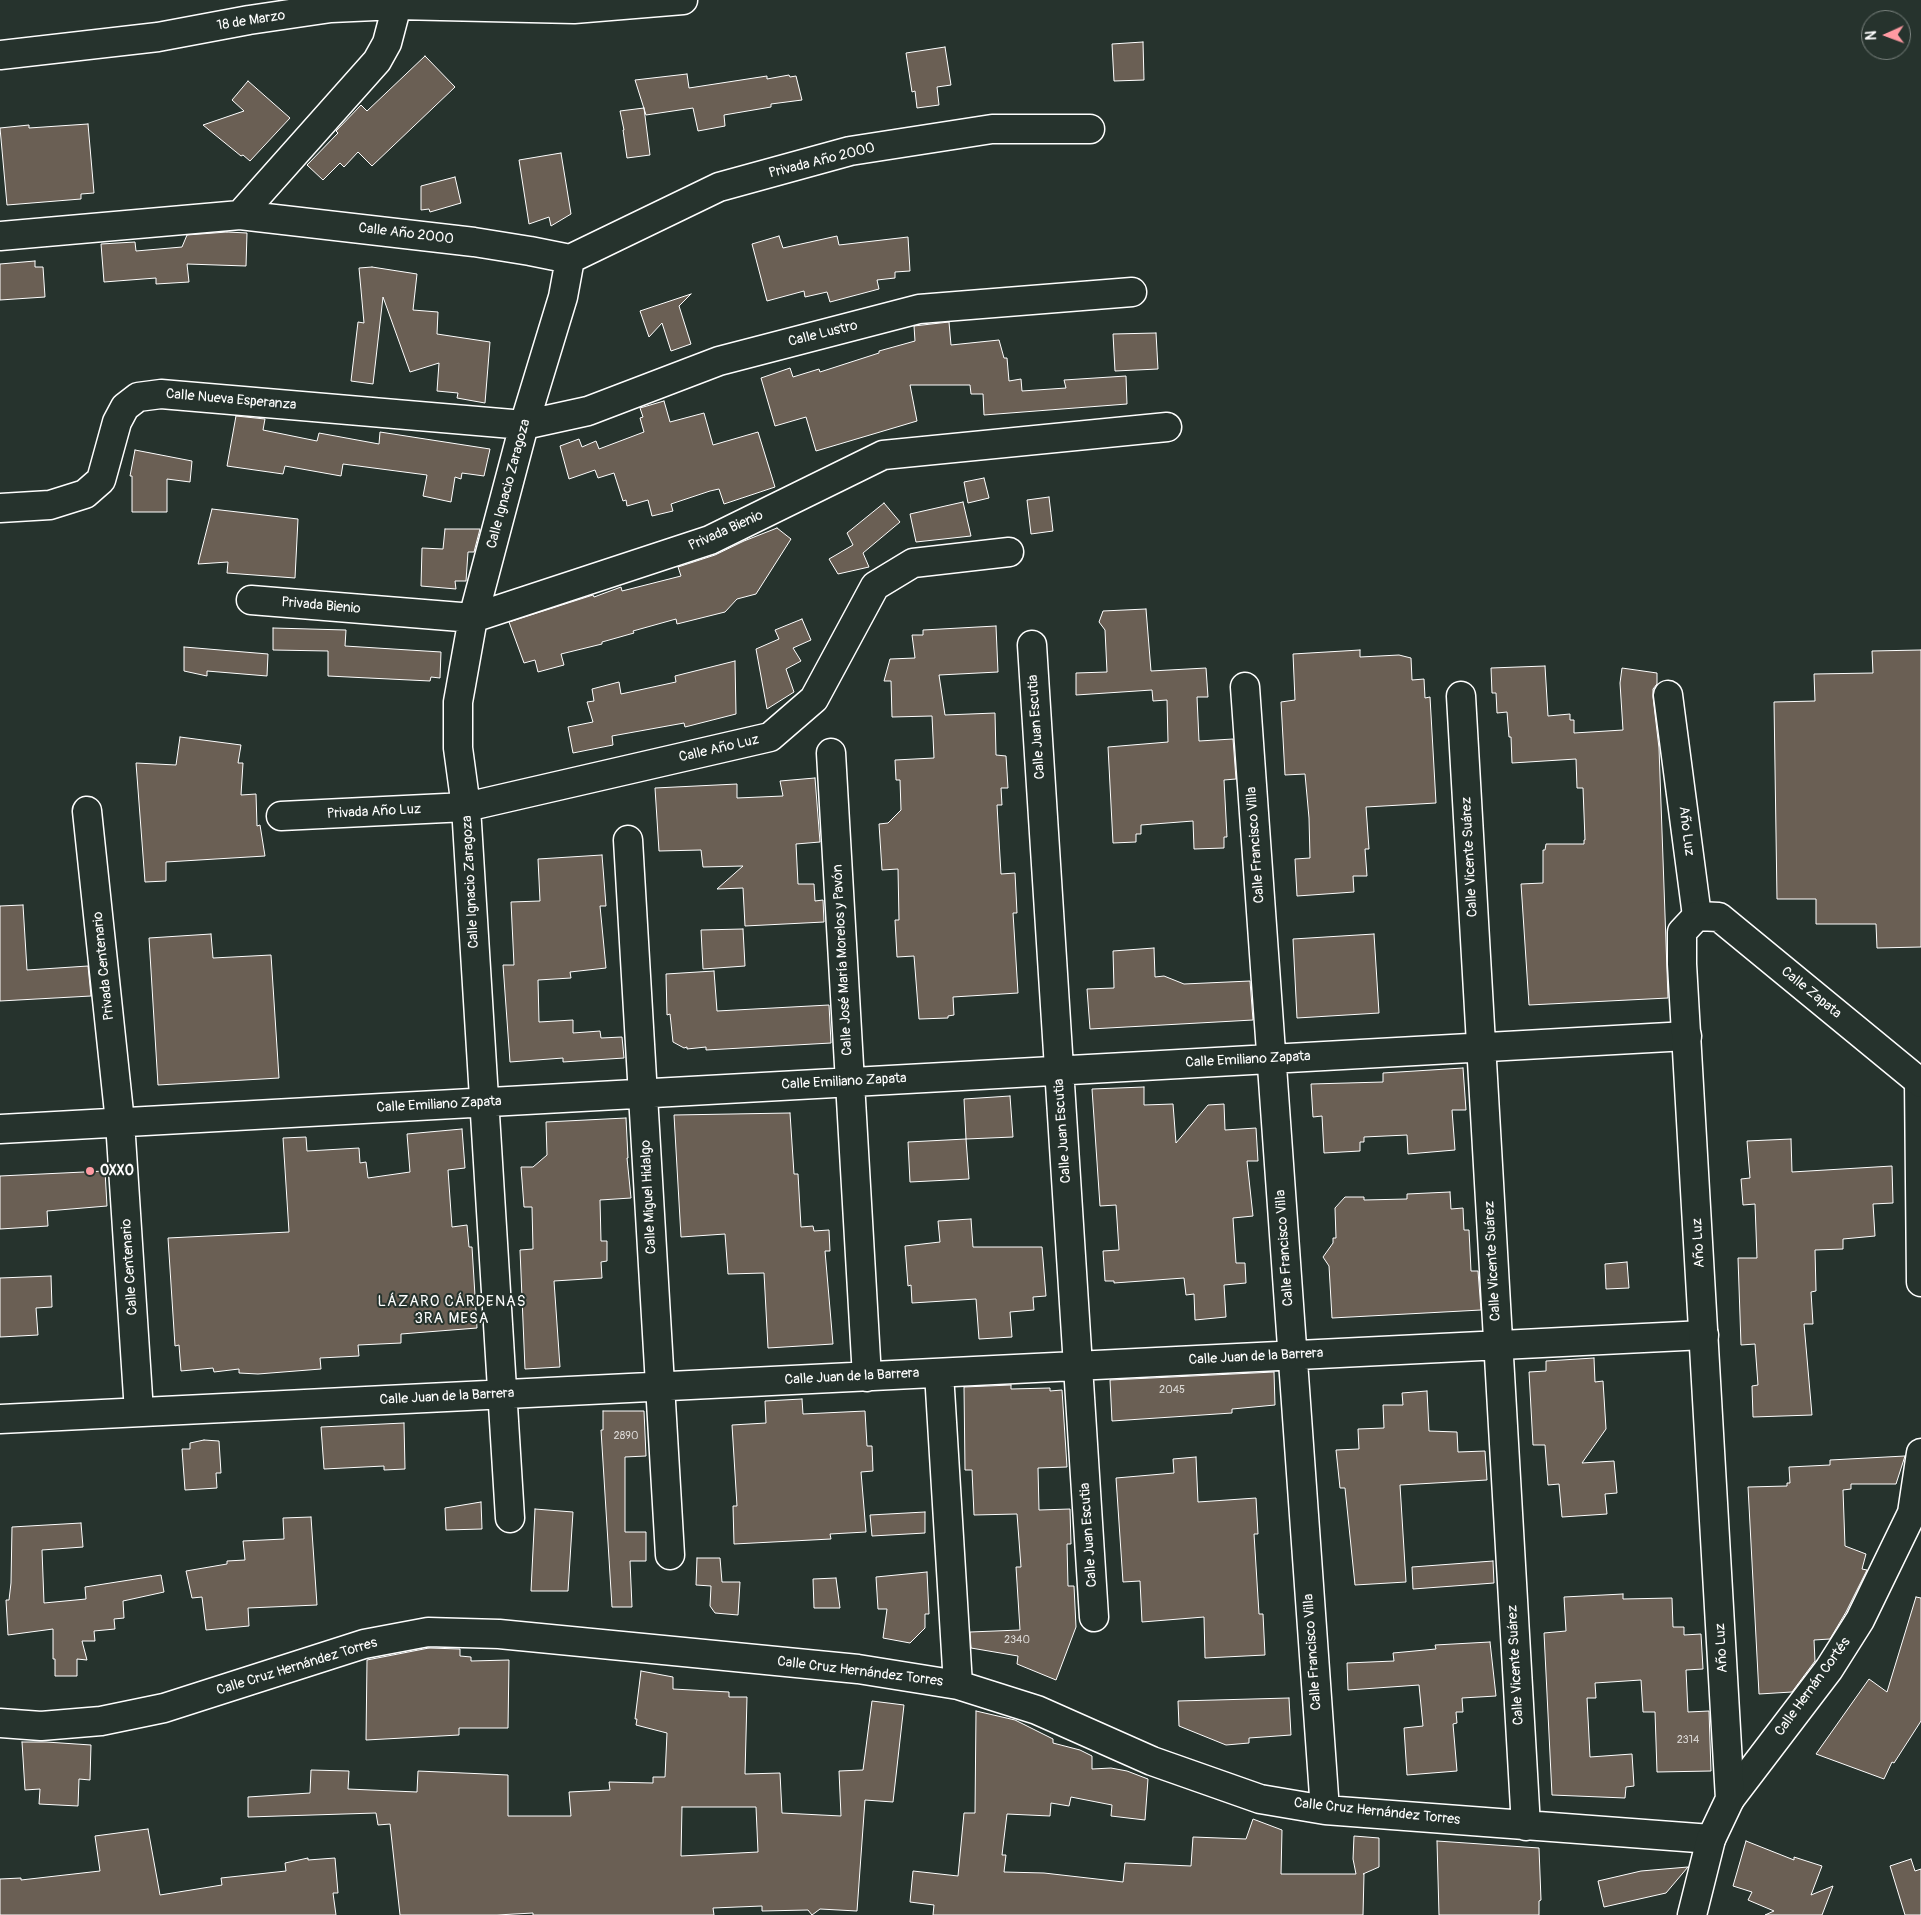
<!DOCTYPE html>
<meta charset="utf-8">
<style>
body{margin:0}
#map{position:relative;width:1921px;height:1915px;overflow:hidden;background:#26332d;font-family:Pangolin,sans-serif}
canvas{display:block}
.north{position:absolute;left:1861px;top:10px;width:50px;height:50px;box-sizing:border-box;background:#26332d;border:1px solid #7d8581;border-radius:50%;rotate:268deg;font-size:14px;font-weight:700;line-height:20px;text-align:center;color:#fff}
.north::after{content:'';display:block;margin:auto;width:18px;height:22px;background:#ff9aa2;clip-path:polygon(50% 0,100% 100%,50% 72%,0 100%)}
</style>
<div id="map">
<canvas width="1921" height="1915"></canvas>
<div class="north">N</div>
</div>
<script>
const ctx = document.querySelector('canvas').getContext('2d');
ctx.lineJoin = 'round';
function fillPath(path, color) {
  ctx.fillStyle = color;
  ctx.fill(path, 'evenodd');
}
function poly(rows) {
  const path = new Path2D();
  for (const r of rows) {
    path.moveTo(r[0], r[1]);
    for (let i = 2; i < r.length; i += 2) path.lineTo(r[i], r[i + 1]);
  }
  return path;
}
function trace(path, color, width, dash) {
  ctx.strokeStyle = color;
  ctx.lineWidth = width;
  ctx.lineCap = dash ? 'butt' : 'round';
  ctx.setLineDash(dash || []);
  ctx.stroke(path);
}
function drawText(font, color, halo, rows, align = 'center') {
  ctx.font = font + ' Pangolin,sans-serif';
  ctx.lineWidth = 4;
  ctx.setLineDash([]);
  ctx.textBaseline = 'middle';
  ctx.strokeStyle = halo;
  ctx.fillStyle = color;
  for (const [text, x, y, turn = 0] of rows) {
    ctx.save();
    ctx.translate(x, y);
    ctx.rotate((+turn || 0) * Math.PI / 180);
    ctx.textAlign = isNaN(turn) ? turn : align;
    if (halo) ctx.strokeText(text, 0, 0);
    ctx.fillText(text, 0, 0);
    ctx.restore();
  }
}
const building = poly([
 [1143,42,1144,80,1114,81,1112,44,1143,42],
 [945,47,951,85,937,87,939,105,917,108,915,91,912,92,906,53,945,47],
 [425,56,455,87,372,166,358,152,344,167,340,163,323,180,307,165,338,133,336,131,361,105,367,111,425,56],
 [687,74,689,88,767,76,767,79,789,75,790,77,796,76,802,100,771,104,771,107,724,115,725,126,698,131,693,108,646,115,635,80,687,74],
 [248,81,290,118,250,161,243,155,241,156,203,125,244,111,232,100,248,81],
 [644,108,650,155,627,158,623,130,624,130,620,111,644,108],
 [88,124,94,193,81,194,81,199,7,205,0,128,29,125,29,128,88,124],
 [561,153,571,214,551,226,549,217,529,224,519,160,561,153],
 [455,177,461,203,430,212,429,209,421,210,421,186,455,177],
 [227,232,247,233,246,266,187,264,189,282,156,284,156,278,104,282,101,244,135,242,136,251,182,247,187,235,227,232],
 [779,236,783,248,837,236,839,245,908,237,910,271,895,272,895,278,877,280,879,289,830,302,827,292,805,297,804,291,767,301,752,244,779,236],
 [35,261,35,267,43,267,45,297,0,300,0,264,35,261],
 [372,267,417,274,413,310,438,312,437,334,490,342,485,403,457,398,458,393,437,391,439,363,410,372,383,297,373,384,351,381,358,322,364,323,359,268,372,267],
 [691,294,679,306,691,344,671,351,662,323,649,337,640,311,691,294],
 [949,322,951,345,999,340,1004,358,1007,358,1009,381,1021,379,1022,391,1066,388,1064,380,1126,376,1127,404,984,415,983,394,971,394,970,385,910,385,917,421,816,451,806,417,775,426,761,378,790,368,793,377,819,369,820,372,879,353,879,351,915,341,914,326,949,322],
 [1156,333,1158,369,1115,371,1113,334,1156,333],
 [664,401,670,422,704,413,713,445,758,432,775,487,724,504,719,489,710,491,671,504,673,511,652,516,648,500,627,506,626,500,623,501,614,473,598,478,595,470,569,479,560,446,579,439,582,447,596,441,599,449,644,432,640,418,643,417,640,408,664,401],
 [236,416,265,419,263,430,317,441,319,433,379,444,380,432,490,449,484,476,462,473,461,479,455,477,451,502,423,496,427,475,343,464,341,476,285,466,283,474,227,466,236,416],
 [135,450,192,461,190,482,167,479,167,512,132,512,132,476,130,476,135,450],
 [984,478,989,498,968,503,964,482,984,478],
 [1049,497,1053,531,1031,534,1027,500,1049,497],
 [963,502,971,536,916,542,910,514,963,502],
 [884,503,900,522,863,553,869,567,838,574,829,559,853,545,847,533,884,503],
 [212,509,298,519,295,578,227,573,228,562,198,564,212,509],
 [777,528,791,539,756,594,737,599,725,612,677,624,676,619,633,631,634,633,602,642,602,644,561,654,564,665,538,672,535,660,524,663,509,622,593,595,594,597,621,587,622,591,681,576,678,567,715,555,744,541,777,528],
 [445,529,480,529,474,552,468,552,466,581,455,581,456,589,421,586,422,548,443,549,445,529],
 [1146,609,1151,671,1206,668,1208,697,1197,697,1199,741,1233,739,1236,779,1224,780,1227,837,1224,837,1224,848,1194,849,1193,821,1141,825,1141,834,1136,834,1136,842,1113,843,1108,747,1168,742,1167,700,1153,701,1152,690,1076,695,1076,673,1107,672,1105,630,1099,622,1103,611,1146,609],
 [802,619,811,640,793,648,801,661,786,669,794,692,767,709,756,649,779,639,775,630,802,619],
 [996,626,998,672,939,675,945,715,995,713,996,755,1006,756,1008,788,1001,788,1002,805,997,805,1001,874,1015,873,1017,913,1013,913,1018,993,953,997,954,1015,948,1016,948,1018,919,1019,914,956,897,957,895,920,899,920,898,869,882,870,879,824,888,823,901,810,900,780,896,780,895,760,934,758,932,716,892,717,891,681,884,681,890,659,915,658,912,635,923,635,923,630,996,626],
 [273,628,346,630,345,646,441,652,440,678,431,677,430,681,328,676,328,651,273,650,273,628],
 [184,647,268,654,267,676,207,671,207,676,184,671,184,647],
 [1360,650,1360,657,1399,655,1411,658,1412,680,1424,679,1425,698,1430,697,1436,803,1366,807,1369,849,1365,849,1367,876,1353,876,1354,892,1297,896,1295,859,1310,858,1309,818,1305,774,1285,775,1281,702,1295,700,1293,654,1360,650],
 [1921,650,1921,947,1877,948,1876,924,1816,924,1816,899,1777,899,1774,702,1815,701,1814,674,1873,673,1872,651,1921,650],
 [735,661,736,714,685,727,684,723,612,736,613,745,573,753,568,727,593,722,587,702,594,701,592,689,619,682,621,694,676,682,675,676,735,661],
 [1545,666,1548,716,1570,714,1570,720,1574,720,1574,733,1623,730,1620,683,1622,668,1657,673,1657,684,1653,689,1653,697,1659,748,1668,998,1529,1005,1521,884,1543,883,1543,850,1545,850,1546,844,1584,844,1584,840,1585,840,1583,788,1577,788,1576,759,1512,763,1511,737,1509,737,1507,712,1497,713,1496,693,1492,693,1491,668,1545,666],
 [180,737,241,745,238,763,243,763,241,795,256,794,257,826,260,825,265,856,166,862,166,881,145,882,136,763,176,765,180,737],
 [815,778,820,842,796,844,798,884,814,884,815,901,823,900,824,922,745,926,743,888,717,889,743,866,703,867,701,850,659,851,655,788,737,784,737,798,783,796,780,781,815,778],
 [602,855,606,906,600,906,606,968,570,972,571,978,538,980,539,1022,573,1020,573,1033,600,1031,601,1038,622,1037,624,1058,563,1062,563,1058,510,1062,503,965,514,965,511,902,540,901,538,859,602,855],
 [23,905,27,970,88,966,91,996,0,1001,0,906,23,905],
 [743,929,745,966,703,969,701,930,743,929],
 [211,934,213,958,271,955,279,1078,158,1085,149,938,211,934],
 [1374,934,1379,1013,1297,1018,1293,939,1374,934],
 [1154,948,1155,977,1164,976,1184,984,1250,981,1253,1020,1090,1029,1087,989,1114,988,1113,951,1154,948],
 [714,971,717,1011,829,1005,831,1043,706,1050,706,1047,687,1049,687,1047,684,1048,673,1042,670,1014,667,1015,666,974,714,971],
 [1463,1068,1466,1110,1452,1110,1455,1150,1408,1154,1407,1135,1364,1137,1364,1142,1360,1142,1360,1151,1324,1153,1322,1116,1313,1117,1311,1084,1383,1082,1383,1073,1463,1068],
 [1144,1087,1144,1105,1173,1104,1176,1143,1208,1105,1224,1104,1225,1130,1256,1128,1258,1161,1247,1161,1253,1216,1233,1218,1236,1263,1245,1263,1246,1283,1224,1285,1226,1317,1195,1320,1194,1294,1186,1295,1184,1278,1114,1283,1114,1281,1105,1281,1103,1251,1119,1250,1116,1205,1100,1206,1092,1089,1144,1087],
 [1010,1096,1013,1137,966,1139,964,1099,1010,1096],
 [790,1113,794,1174,798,1174,801,1227,813,1226,814,1231,829,1230,830,1251,825,1251,833,1344,768,1348,764,1273,728,1274,725,1234,681,1237,674,1115,790,1113],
 [626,1118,628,1158,627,1158,631,1198,600,1200,601,1241,607,1241,607,1261,601,1262,602,1278,554,1281,560,1367,525,1369,520,1250,533,1249,532,1207,524,1207,521,1167,533,1167,547,1155,546,1122,626,1118],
 [462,1129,465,1168,448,1170,452,1227,467,1225,469,1247,472,1247,477,1328,401,1334,401,1343,358,1345,359,1356,320,1358,321,1369,258,1374,239,1373,239,1369,214,1372,213,1368,181,1371,179,1345,175,1346,168,1238,289,1232,283,1138,306,1137,307,1151,359,1148,360,1163,366,1162,368,1178,410,1172,407,1134,462,1129],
 [966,1139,969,1179,910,1182,908,1142,966,1139],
 [1791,1139,1792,1172,1892,1166,1893,1203,1873,1204,1875,1236,1843,1239,1843,1249,1815,1250,1816,1291,1811,1292,1813,1324,1804,1324,1812,1415,1753,1417,1752,1386,1758,1385,1755,1344,1741,1345,1738,1258,1757,1258,1755,1204,1743,1205,1741,1179,1750,1178,1747,1141,1791,1139],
 [105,1171,107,1206,47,1211,48,1226,0,1229,0,1176,105,1171],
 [1450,1192,1451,1209,1463,1208,1464,1230,1469,1230,1471,1271,1478,1271,1481,1310,1332,1318,1329,1266,1323,1257,1333,1243,1333,1238,1336,1238,1335,1208,1345,1197,1364,1197,1364,1200,1407,1199,1407,1194,1450,1192],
 [971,1219,973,1247,1042,1247,1046,1296,1033,1297,1034,1310,1010,1312,1012,1337,979,1339,976,1299,912,1303,911,1285,908,1286,905,1246,940,1242,938,1221,971,1219],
 [1627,1262,1629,1288,1606,1289,1605,1264,1627,1262],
 [51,1276,52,1307,36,1308,38,1335,0,1337,0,1278,51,1276],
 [1594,1358,1595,1382,1603,1381,1606,1429,1582,1463,1614,1461,1617,1493,1605,1494,1607,1514,1562,1517,1559,1484,1548,1485,1545,1445,1533,1445,1529,1372,1546,1371,1546,1361,1594,1358],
 [1274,1372,1275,1405,1232,1409,1232,1413,1112,1421,1110,1380,1274,1372],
 [1011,1385,1011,1389,1050,1388,1050,1391,1062,1390,1067,1467,1038,1468,1039,1510,1070,1509,1071,1544,1067,1544,1068,1586,1074,1586,1076,1627,1056,1680,1017,1664,1018,1656,971,1648,970,1632,1020,1630,1016,1567,1021,1567,1017,1514,974,1515,972,1470,965,1470,964,1387,1011,1385],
 [1427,1391,1429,1431,1457,1432,1458,1452,1485,1451,1487,1480,1400,1485,1406,1582,1355,1585,1345,1488,1340,1488,1336,1450,1359,1449,1358,1429,1384,1428,1383,1405,1403,1405,1402,1393,1427,1391],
 [802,1399,803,1414,865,1411,867,1446,872,1446,873,1471,861,1472,866,1532,830,1534,831,1539,734,1544,733,1506,737,1506,732,1425,766,1423,765,1401,802,1399],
 [603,1411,644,1411,646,1456,625,1457,625,1532,646,1532,646,1561,630,1561,632,1607,612,1607,601,1430,603,1430,603,1411],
 [404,1423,405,1469,384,1470,384,1466,324,1469,321,1427,404,1423],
 [204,1440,219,1441,221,1473,216,1473,217,1488,185,1490,182,1449,190,1449,190,1443,204,1440],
 [1905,1456,1896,1484,1851,1484,1851,1489,1843,1490,1845,1546,1866,1554,1862,1569,1867,1570,1846,1612,1830,1639,1814,1640,1815,1661,1792,1692,1759,1694,1748,1487,1787,1486,1787,1483,1790,1483,1789,1467,1830,1465,1830,1460,1905,1456],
 [1196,1457,1198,1502,1256,1498,1258,1534,1254,1534,1259,1614,1263,1614,1265,1655,1205,1658,1204,1617,1142,1622,1140,1581,1123,1582,1116,1478,1174,1473,1173,1459,1196,1457],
 [481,1502,482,1529,446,1530,445,1508,481,1502],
 [535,1509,573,1512,568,1591,531,1591,535,1509],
 [925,1512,925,1533,872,1536,870,1515,925,1512],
 [311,1517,317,1605,248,1608,249,1626,206,1630,202,1597,192,1598,186,1571,227,1564,227,1561,245,1560,243,1541,284,1539,283,1518,311,1517],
 [81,1523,83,1547,42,1550,44,1603,86,1599,85,1587,161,1575,164,1592,123,1601,124,1618,114,1619,115,1629,94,1631,95,1641,82,1641,87,1660,77,1659,77,1676,55,1676,55,1659,53,1659,53,1629,8,1635,6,1600,9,1600,11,1583,12,1527,81,1523],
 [697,1558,720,1558,722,1582,740,1582,738,1615,715,1613,710,1606,711,1586,696,1585,697,1558],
 [1493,1561,1494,1583,1413,1589,1412,1567,1493,1561],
 [927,1572,929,1614,925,1614,925,1628,910,1643,883,1638,887,1609,878,1609,876,1577,927,1572],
 [836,1578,840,1608,814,1608,813,1579,836,1578],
 [1623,1594,1623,1599,1672,1598,1673,1627,1684,1627,1684,1635,1701,1634,1703,1669,1686,1670,1688,1712,1709,1711,1711,1771,1657,1772,1655,1712,1643,1712,1641,1680,1595,1683,1596,1698,1587,1698,1590,1757,1632,1754,1634,1786,1626,1787,1625,1798,1552,1795,1544,1633,1566,1631,1564,1597,1623,1594],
 [1916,1597,1921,1598,1921,1721,1894,1763,1892,1762,1884,1779,1816,1754,1869,1679,1887,1692,1916,1597],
 [1490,1642,1496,1696,1462,1698,1463,1712,1456,1712,1457,1723,1453,1724,1457,1771,1407,1775,1404,1728,1423,1726,1419,1685,1348,1690,1347,1663,1394,1661,1393,1653,1436,1649,1435,1645,1490,1642],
 [429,1648,460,1649,460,1656,471,1657,471,1661,509,1660,508,1728,459,1728,459,1735,366,1740,367,1660,429,1648],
 [641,1671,673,1677,673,1689,729,1692,729,1697,747,1697,745,1774,780,1773,782,1813,841,1816,839,1771,863,1770,872,1701,904,1705,893,1802,865,1800,857,1911,820,1909,812,1915,808,1910,762,1911,762,1906,713,1908,714,1915,533,1915,533,1913,497,1915,400,1915,390,1824,378,1825,376,1813,248,1817,248,1797,310,1793,311,1770,349,1771,348,1789,417,1792,418,1771,508,1775,508,1816,571,1816,569,1792,610,1790,609,1782,653,1783,653,1777,665,1777,667,1733,636,1725,637,1719,635,1719,641,1671],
 [682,1807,756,1807,758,1852,681,1856,682,1807],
 [1289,1698,1291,1735,1249,1738,1249,1743,1226,1745,1179,1726,1178,1701,1289,1698],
 [976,1711,1015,1720,1053,1739,1053,1743,1080,1750,1092,1756,1092,1769,1111,1768,1127,1771,1148,1779,1145,1820,1111,1816,1112,1805,1071,1797,1069,1806,1051,1803,1050,1816,1007,1814,1002,1855,1006,1855,1004,1872,1044,1873,1123,1882,1125,1863,1191,1866,1193,1837,1246,1839,1253,1819,1282,1830,1281,1874,1356,1874,1353,1859,1354,1836,1379,1838,1379,1867,1363,1874,1364,1874,1363,1915,933,1915,934,1905,910,1902,913,1871,958,1876,964,1813,975,1813,976,1711],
 [22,1742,46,1742,91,1745,90,1780,79,1779,78,1806,39,1804,40,1789,25,1790,22,1742],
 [148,1829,160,1895,222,1885,221,1878,286,1871,285,1863,308,1858,308,1860,335,1858,338,1893,333,1893,336,1915,0,1915,0,1879,21,1878,21,1880,100,1871,95,1836,148,1829],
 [1437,1841,1539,1848,1541,1900,1539,1901,1539,1915,1439,1915,1437,1841],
 [1746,1841,1794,1860,1794,1857,1822,1866,1811,1895,1833,1886,1822,1915,1765,1915,1774,1911,1748,1900,1752,1892,1733,1886,1746,1841],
 [1911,1859,1915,1871,1921,1869,1921,1915,1905,1915,1890,1866,1911,1859],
 [1688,1867,1666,1893,1604,1907,1598,1881,1641,1871,1688,1867]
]);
const minor = poly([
 [0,55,158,37,249,20,331,8,397,5,574,9,683,0],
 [240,215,377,61,387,43,397,5],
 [0,236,240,215,474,242,530,251,570,259],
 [570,259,719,187,850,151,992,129,1090,129],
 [0,508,50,505,85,494,101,480,117,422,125,407,138,397,161,394,524,425,588,411,719,361,919,309,1132,292],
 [251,600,473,618,710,540,883,455,1167,427],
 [1032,645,1094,1617],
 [1245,687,1325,1810],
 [1668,695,1697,916],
 [1461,696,1526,1826],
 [831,753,867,1377],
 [87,811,120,1122,139,1412],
 [281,816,466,807,770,737,814,699,875,586,913,563,1009,552],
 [628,840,670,1555],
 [1919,1081,1921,1282],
 [0,1129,1687,1036],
 [939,1373,958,1685],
 [0,1419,1704,1335],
 [510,1518,466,807,458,748,458,702,473,618,524,425,563,297,570,259],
 [0,1723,41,1726,101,1721,164,1708,364,1644,428,1632,499,1634,858,1669,958,1685,1037,1710,1152,1761,1260,1799,1325,1810,1711,1839],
 [1730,1799,1829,1669,1860,1620,1912,1513,1921,1453]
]);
const major = poly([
 [1692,1915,1711,1839,1730,1799,1682,964,1682,932,1697,916,1719,917,1921,1083]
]);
const markers = [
 [90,1171,5,"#ff9aa2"]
];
const numberNames = [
 ["2045",1172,1390],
 ["2890",626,1436],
 ["2340",1017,1640],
 ["2314",1688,1740]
];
const streetNames = [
 ["18 de Marzo",251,21,-9],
 ["Privada Año 2000",822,161,-14],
 ["Calle Año 2000",406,234,7],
 ["Calle Lustro",823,334,-14],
 ["Calle Nueva Esperanza",231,400,5],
 ["Calle Ignacio Zaragoza",509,484,-75],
 ["Privada Bienio",726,531,-24],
 ["Privada Bienio",321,606,5],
 ["Calle Juan Escutia",1037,727,-94],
 ["Calle Año Luz",719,749,-13],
 ["Privada Año Luz",374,812,-3],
 ["Año Luz",1686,831,83],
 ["Calle Francisco Villa",1256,845,-94],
 ["Calle Vicente Suárez",1470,857,-93],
 ["Calle Ignacio Zaragoza",471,882,-93],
 ["Calle José María Morelos y Pavón",843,960,-93],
 ["Privada Centenario",104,966,-96],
 ["Calle Zapata",1811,993,39],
 ["Calle Emiliano Zapata",1248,1060,-3],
 ["Calle Emiliano Zapata",844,1082,-3],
 ["Calle Emiliano Zapata",439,1105,-3],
 ["Calle Juan Escutia",1063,1131,-94],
 ["Calle Miguel Hidalgo",649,1197,-93],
 ["Año Luz",1699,1243,-93],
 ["Calle Francisco Villa",1285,1248,-94],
 ["Calle Vicente Suárez",1493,1261,-93],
 ["Calle Centenario",130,1267,-94],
 ["Calle Juan de la Barrera",1256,1357,-3],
 ["Calle Juan de la Barrera",852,1377,-3],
 ["Calle Juan de la Barrera",447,1397,-3],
 ["Calle Juan Escutia",1089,1535,-94],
 ["Año Luz",1722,1648,-93],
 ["Calle Francisco Villa",1313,1652,-94],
 ["Calle Vicente Suárez",1516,1665,-93],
 ["Calle Cruz Hernández Torres",297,1667,-17],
 ["Calle Cruz Hernández Torres",860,1672,7],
 ["Calle Hernán Cortés",1813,1687,-54],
 ["Calle Cruz Hernández Torres",1377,1812,6]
];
const poiNames = [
 ["OXXO",100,1171]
];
const neighbourhoodNames = [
 ["LÁZARO CÁRDENAS",452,1302],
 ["3RA MESA",452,1319]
];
fillPath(building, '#6a5f54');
trace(building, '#fff', 1);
trace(minor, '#fff', 31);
trace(major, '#fff', 31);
trace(minor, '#26332d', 28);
trace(major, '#26332d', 28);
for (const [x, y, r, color] of markers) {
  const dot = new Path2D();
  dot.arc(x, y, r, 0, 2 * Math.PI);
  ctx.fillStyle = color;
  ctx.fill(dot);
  trace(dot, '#26332d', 2);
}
drawText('11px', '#dad7d4', null, numberNames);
drawText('14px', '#fff', '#26332d', streetNames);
drawText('bold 14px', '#fff', '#26332d', poiNames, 'left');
ctx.letterSpacing = '1px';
drawText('15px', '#fff', '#26332d', neighbourhoodNames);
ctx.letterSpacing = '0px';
</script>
